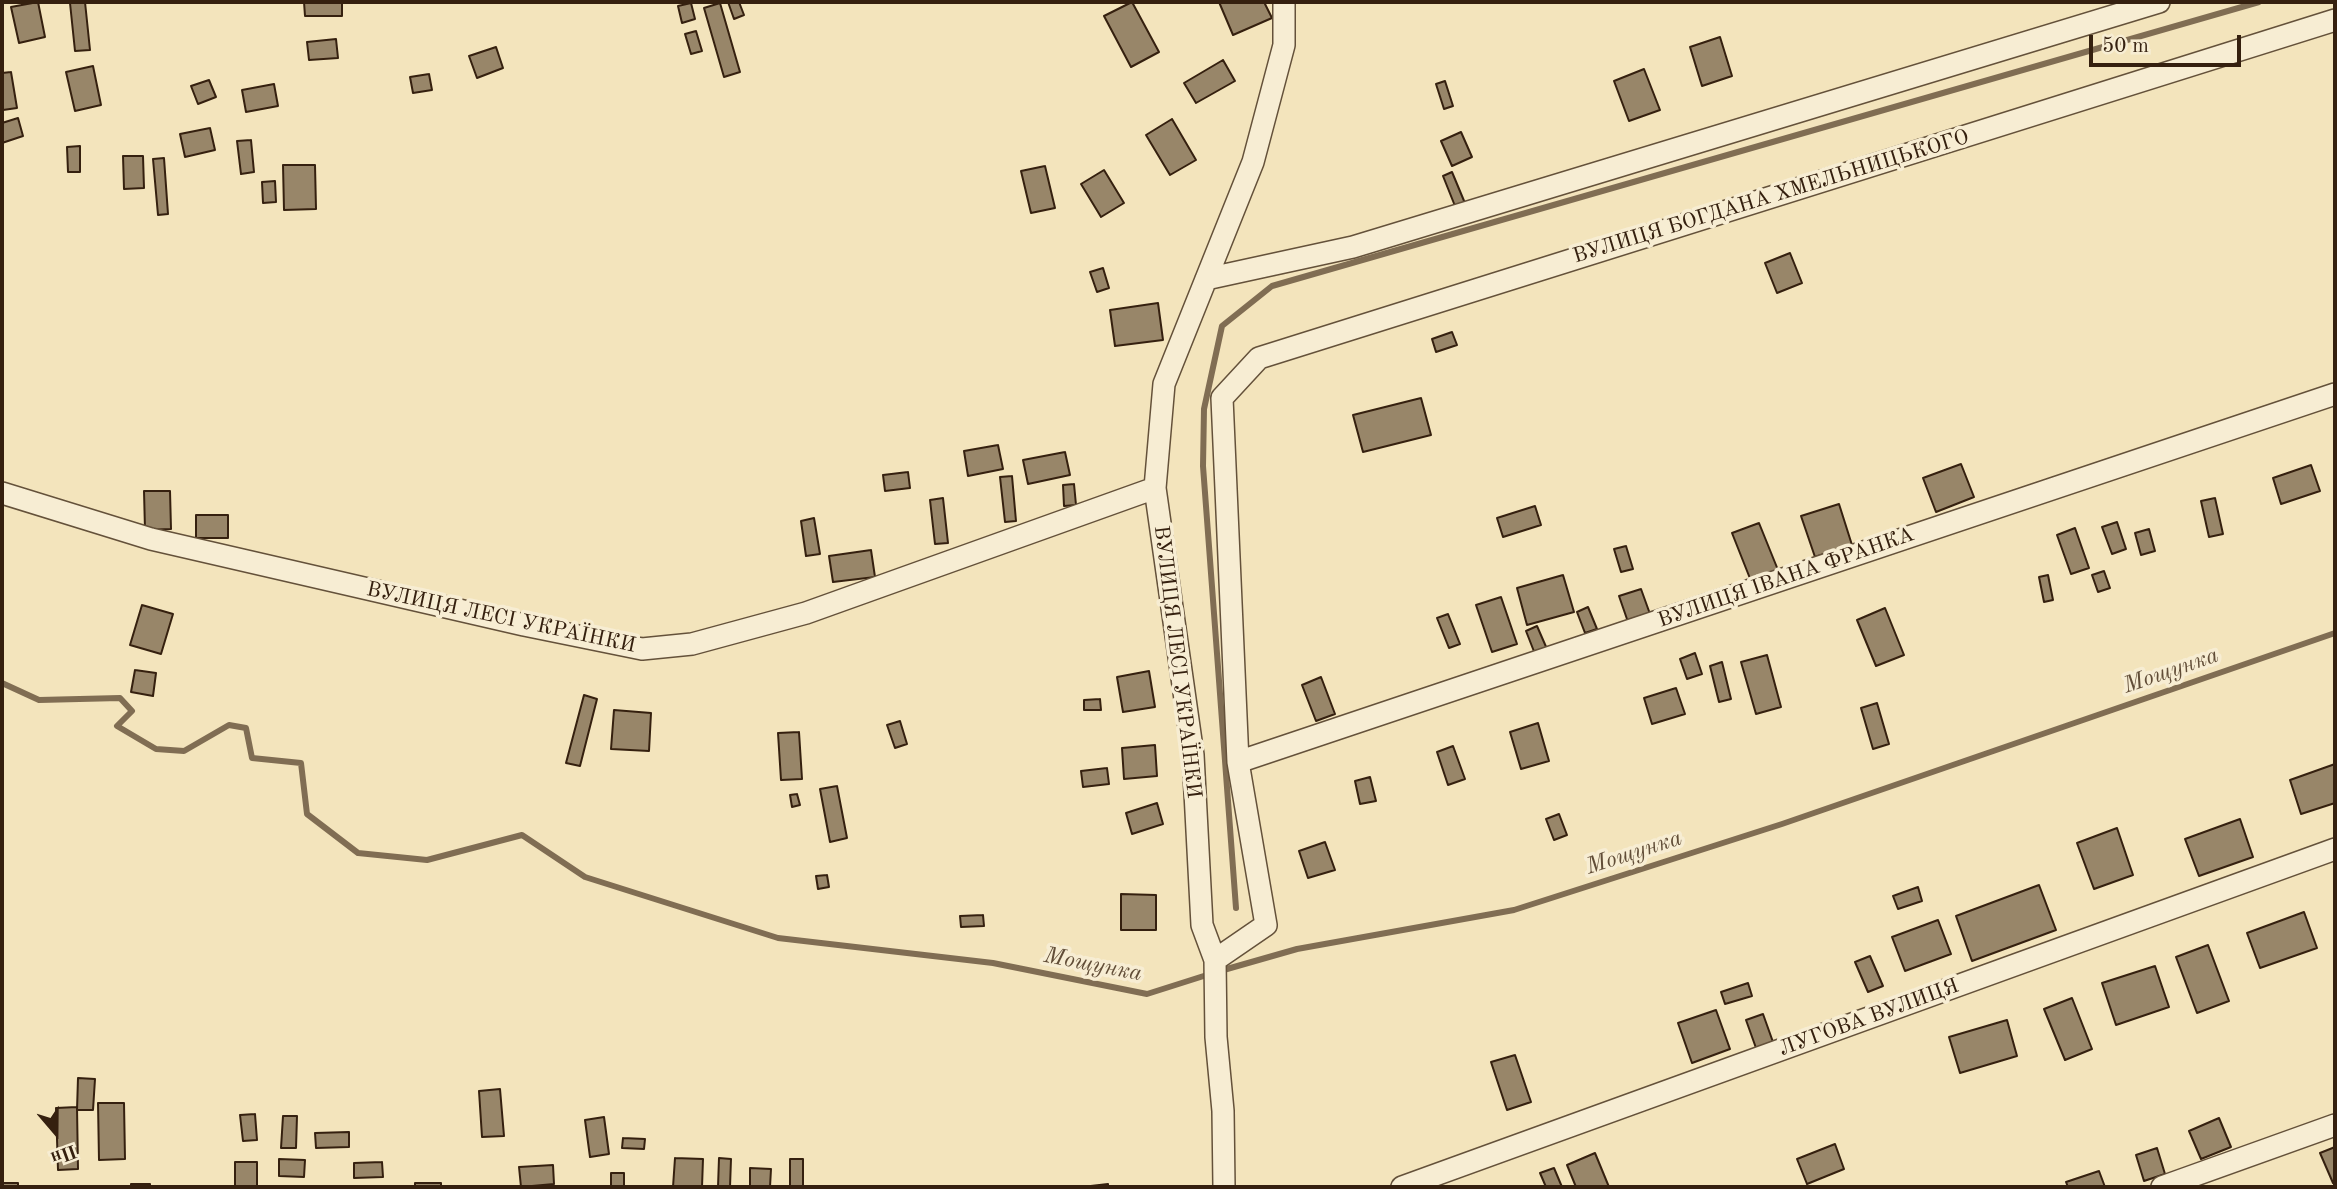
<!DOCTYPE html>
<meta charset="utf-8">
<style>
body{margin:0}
#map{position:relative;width:2337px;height:1189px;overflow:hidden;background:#f3e4bc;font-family:"Old Standard TT",serif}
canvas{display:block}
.frame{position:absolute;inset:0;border:4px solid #35200f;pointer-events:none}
.north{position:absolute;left:21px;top:1098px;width:70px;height:70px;-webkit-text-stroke:5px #f7edd3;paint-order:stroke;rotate:160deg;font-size:19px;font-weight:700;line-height:28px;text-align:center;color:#35200f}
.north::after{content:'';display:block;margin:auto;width:24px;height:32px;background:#35200f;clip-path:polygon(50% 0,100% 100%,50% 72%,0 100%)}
.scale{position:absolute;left:2089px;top:35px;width:152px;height:32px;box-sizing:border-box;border:4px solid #35200f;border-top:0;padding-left:9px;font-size:21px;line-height:24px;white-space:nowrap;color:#35200f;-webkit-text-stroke:5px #f7edd3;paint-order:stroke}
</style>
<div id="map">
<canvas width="2337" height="1189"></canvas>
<div class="frame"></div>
<div class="north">Пн</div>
<div class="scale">50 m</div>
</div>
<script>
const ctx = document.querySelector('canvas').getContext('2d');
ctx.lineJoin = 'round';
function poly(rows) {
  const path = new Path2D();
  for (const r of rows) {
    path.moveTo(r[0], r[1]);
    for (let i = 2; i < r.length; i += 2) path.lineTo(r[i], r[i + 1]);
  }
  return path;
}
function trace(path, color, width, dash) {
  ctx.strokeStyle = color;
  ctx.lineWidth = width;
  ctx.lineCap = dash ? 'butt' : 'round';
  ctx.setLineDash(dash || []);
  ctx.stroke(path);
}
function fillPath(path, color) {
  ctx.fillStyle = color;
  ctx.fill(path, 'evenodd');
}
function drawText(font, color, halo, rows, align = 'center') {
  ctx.font = font + ' "Old Standard TT",serif';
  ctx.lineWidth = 7;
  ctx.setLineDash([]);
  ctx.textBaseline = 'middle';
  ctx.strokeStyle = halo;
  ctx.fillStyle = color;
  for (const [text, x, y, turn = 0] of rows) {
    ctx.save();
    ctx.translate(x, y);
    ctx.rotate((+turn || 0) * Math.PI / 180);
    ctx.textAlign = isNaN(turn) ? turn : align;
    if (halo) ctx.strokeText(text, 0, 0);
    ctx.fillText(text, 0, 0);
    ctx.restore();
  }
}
const stream = poly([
 [2,683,39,700,120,698,132,711,117,726,156,749,184,751,229,725,246,728,252,758,301,763,307,814,358,853,427,860,522,835,585,877,778,938,993,963,1147,994,1210,974],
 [1236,908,1203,466,1204,409,1222,326,1272,286,2259,2],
 [1220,971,1297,949,1514,910,1782,824,2335,633]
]);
const building = poly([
 [38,2,45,37,19,43,11,7,38,2],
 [85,2,90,50,75,51,70,3,85,2],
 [304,2,342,2,342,16,305,16,304,2],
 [728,2,739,2,744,15,734,19,728,2],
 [1132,2,1159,52,1131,67,1104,16,1132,2],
 [1219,2,1264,2,1272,18,1233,35,1219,2],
 [691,3,695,19,682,23,678,6,691,3],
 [720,3,740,72,724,77,704,8,720,3],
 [696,31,702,51,691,54,685,34,696,31],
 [1720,37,1732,76,1702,86,1690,47,1720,37],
 [336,39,338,58,309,60,307,42,336,39],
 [496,47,503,68,477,78,469,56,496,47],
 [1223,60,1235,81,1196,103,1184,83,1223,60],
 [93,66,101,105,75,111,66,72,93,66],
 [1644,69,1660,110,1629,121,1614,81,1644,69],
 [11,72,17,108,3,110,2,73,11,72],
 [429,74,432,90,413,93,410,77,429,74],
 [209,80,216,97,198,104,191,86,209,80],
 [1445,81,1453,106,1444,109,1436,84,1445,81],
 [274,84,278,106,246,112,242,90,274,84],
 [18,118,23,136,2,143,2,123,18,118],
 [1172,119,1196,160,1170,175,1146,135,1172,119],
 [210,128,215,150,185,157,180,134,210,128],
 [1461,132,1472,157,1452,166,1441,141,1461,132],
 [251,140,254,172,241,174,237,141,251,140],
 [80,146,80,172,68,172,67,147,80,146],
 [123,156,143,156,144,188,124,189,123,156],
 [164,158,168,214,158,215,153,159,164,158],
 [283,165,315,165,316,209,284,210,283,165],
 [1045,166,1055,208,1031,213,1021,171,1045,166],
 [1104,170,1124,203,1101,217,1081,184,1104,170],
 [1452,172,1467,208,1457,211,1443,176,1452,172],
 [275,181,276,202,263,203,262,182,275,181],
 [1790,253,1802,283,1777,293,1765,263,1790,253],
 [1103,268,1109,288,1097,292,1090,272,1103,268],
 [1158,303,1163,340,1115,346,1110,310,1158,303],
 [1452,332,1457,345,1436,352,1432,339,1452,332],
 [1421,398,1431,435,1363,452,1353,415,1421,398],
 [998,445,1003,469,968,476,964,451,998,445],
 [1065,452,1070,475,1028,484,1023,460,1065,452],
 [1961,464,1974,497,1936,512,1923,478,1961,464],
 [2311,465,2320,491,2281,504,2273,478,2311,465],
 [908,472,910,488,885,491,883,475,908,472],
 [1012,476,1016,521,1005,522,1000,477,1012,476],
 [1074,484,1076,505,1064,506,1063,485,1074,484],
 [144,491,170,491,171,529,145,530,144,491],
 [943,498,948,543,935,544,930,500,943,498],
 [2215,498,2223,534,2209,537,2201,501,2215,498],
 [1839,504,1852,545,1815,557,1801,516,1839,504],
 [1535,506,1541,525,1503,537,1497,518,1535,506],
 [196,515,228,515,228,538,196,538,196,515],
 [814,518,820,554,806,556,801,521,814,518],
 [2117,522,2126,549,2112,554,2102,527,2117,522],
 [1759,523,1778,570,1751,581,1732,533,1759,523],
 [2075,528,2089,568,2071,574,2057,535,2075,528],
 [2149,529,2155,551,2141,555,2135,533,2149,529],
 [1626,546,1633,569,1621,572,1614,549,1626,546],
 [871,550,875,577,833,582,829,556,871,550],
 [2104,571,2110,588,2098,592,2092,575,2104,571],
 [1563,575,1574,612,1527,625,1517,588,1563,575],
 [2048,575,2053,600,2044,602,2039,577,2048,575],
 [1641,589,1650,614,1628,622,1619,596,1641,589],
 [1501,597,1517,644,1492,652,1476,605,1501,597],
 [142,605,173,614,161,654,130,645,142,605],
 [1588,607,1597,629,1585,633,1577,612,1588,607],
 [1885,608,1904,655,1876,666,1857,620,1885,608],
 [1448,614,1460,644,1449,648,1437,618,1448,614],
 [1537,626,1547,649,1535,654,1526,631,1537,626],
 [1695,653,1702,674,1687,679,1680,659,1695,653],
 [1767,655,1781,707,1756,714,1741,662,1767,655],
 [1722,662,1731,699,1719,702,1710,666,1722,662],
 [135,670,156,673,153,696,131,692,135,670],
 [1149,671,1155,707,1123,712,1117,677,1149,671],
 [1321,677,1335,714,1316,721,1302,685,1321,677],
 [1676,688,1685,714,1652,724,1644,698,1676,688],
 [584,695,597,699,580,766,566,763,584,695],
 [1100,699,1101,710,1084,710,1084,700,1100,699],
 [1877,703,1889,744,1873,749,1861,708,1877,703],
 [614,710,651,713,649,751,611,749,614,710],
 [900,721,907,744,895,748,887,725,900,721],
 [1538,723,1549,761,1521,769,1510,732,1538,723],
 [799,732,802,779,781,780,778,733,799,732],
 [1155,745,1157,776,1124,779,1122,748,1155,745],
 [1453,746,1465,779,1448,785,1437,752,1453,746],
 [2335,764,2335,803,2301,814,2290,780,2335,764],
 [1107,768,1109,784,1083,787,1081,771,1107,768],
 [1370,777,1376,801,1360,804,1355,781,1370,777],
 [837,786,847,838,830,842,820,789,837,786],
 [797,794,800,805,792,807,790,795,797,794],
 [1157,803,1163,824,1132,834,1126,813,1157,803],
 [1559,814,1567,835,1554,840,1546,819,1559,814],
 [2240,819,2253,857,2199,876,2185,839,2240,819],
 [2117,828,2133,875,2094,889,2077,843,2117,828],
 [1325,842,1335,870,1308,878,1299,851,1325,842],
 [827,875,829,887,818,889,816,876,827,875],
 [2039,885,2056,930,1972,961,1956,916,2039,885],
 [1918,887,1922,901,1898,909,1893,896,1918,887],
 [1121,894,1156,895,1156,930,1121,930,1121,894],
 [2304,912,2317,948,2260,968,2247,933,2304,912],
 [983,915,984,926,961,927,960,916,983,915],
 [1938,920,1951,954,1905,971,1892,937,1938,920],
 [2208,945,2229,1001,2197,1013,2176,957,2208,945],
 [1870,956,1883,986,1868,992,1855,962,1870,956],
 [2155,966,2169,1007,2116,1025,2102,983,2155,966],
 [1748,983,1752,996,1725,1004,1721,992,1748,983],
 [2072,998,2092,1049,2065,1060,2044,1009,2072,998],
 [1716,1010,1730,1049,1692,1063,1678,1023,1716,1010],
 [1763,1014,1773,1042,1756,1048,1746,1020,1763,1014],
 [2007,1020,2017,1056,1960,1073,1949,1037,2007,1020],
 [1515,1055,1531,1102,1507,1110,1491,1062,1515,1055],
 [78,1078,95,1079,93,1110,77,1110,78,1078],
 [500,1089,504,1136,482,1137,479,1091,500,1089],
 [98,1103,124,1103,125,1159,99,1160,98,1103],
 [77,1107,78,1169,58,1170,56,1108,77,1107],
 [255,1114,257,1140,243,1141,240,1115,255,1114],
 [283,1116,297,1116,296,1148,281,1148,283,1116],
 [604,1117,609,1154,590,1157,585,1120,604,1117],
 [2219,1118,2231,1147,2201,1159,2189,1131,2219,1118],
 [349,1132,349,1147,316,1148,315,1133,349,1132],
 [623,1138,645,1139,644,1149,622,1148,623,1138],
 [1835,1144,1844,1169,1807,1184,1797,1159,1835,1144],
 [2335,1147,2335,1182,2333,1183,2320,1153,2335,1147],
 [2157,1148,2165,1174,2144,1181,2136,1155,2157,1148],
 [1595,1153,1609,1187,1576,1187,1567,1165,1595,1153],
 [675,1158,703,1159,702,1187,673,1187,675,1158],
 [719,1158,731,1159,730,1187,718,1187,719,1158],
 [279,1159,305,1160,304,1177,279,1176,279,1159],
 [790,1159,803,1159,803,1187,790,1187,790,1159],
 [235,1162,257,1162,257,1187,235,1187,235,1162],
 [382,1162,383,1177,354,1178,354,1163,382,1162],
 [553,1165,554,1184,521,1187,519,1167,553,1165],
 [750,1168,771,1169,770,1187,750,1187,750,1168],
 [1554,1168,1562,1187,1546,1187,1540,1173,1554,1168],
 [2099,1171,2105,1187,2068,1187,2066,1182,2099,1171],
 [611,1173,624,1173,624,1187,611,1187,611,1173],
 [2,1183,18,1183,18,1187,2,1187,2,1183],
 [415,1183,441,1183,441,1187,415,1187,415,1183],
 [131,1184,150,1184,150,1187,131,1187,131,1184],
 [1108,1184,1108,1187,1082,1187,1108,1184]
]);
const minor = poly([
 [1206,279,1353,247,2159,2],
 [2,493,151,539,524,625,642,649,692,644,806,613,1155,488],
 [1238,762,2335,394],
 [1215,960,1266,925,1238,762,1222,398,1259,358,2335,20],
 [1224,1187,1223,1111,1216,1037,1215,960,1202,925,1193,755,1155,488,1164,384,1253,162,1284,45,1284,2],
 [1402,1187,2335,849],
 [2162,1187,2335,1125]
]);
const streetNames = [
 ["ВУЛИЦЯ БОГДАНА ХМЕЛЬНИЦЬКОГО",1771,197,-17],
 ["ВУЛИЦЯ ІВАНА ФРАНКА",1786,578,-19],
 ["ВУЛИЦЯ ЛЕСІ УКРАЇНКИ",501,618,12],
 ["ВУЛИЦЯ ЛЕСІ УКРАЇНКИ",1177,662,83],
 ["ЛУГОВА ВУЛИЦЯ",1869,1018,-20]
];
const waterNames = [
 ["Мощунка",2171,671,-19],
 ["Мощунка",1634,853,-18],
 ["Мощунка",1093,965,11]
];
trace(stream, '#806d53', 6);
fillPath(building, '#988669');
trace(building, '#35200f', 2);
trace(minor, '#64513a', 24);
trace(minor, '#f7edd3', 21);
drawText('21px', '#35200f', '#f7edd3', streetNames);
drawText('italic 23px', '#614d37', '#f7edd3', waterNames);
</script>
